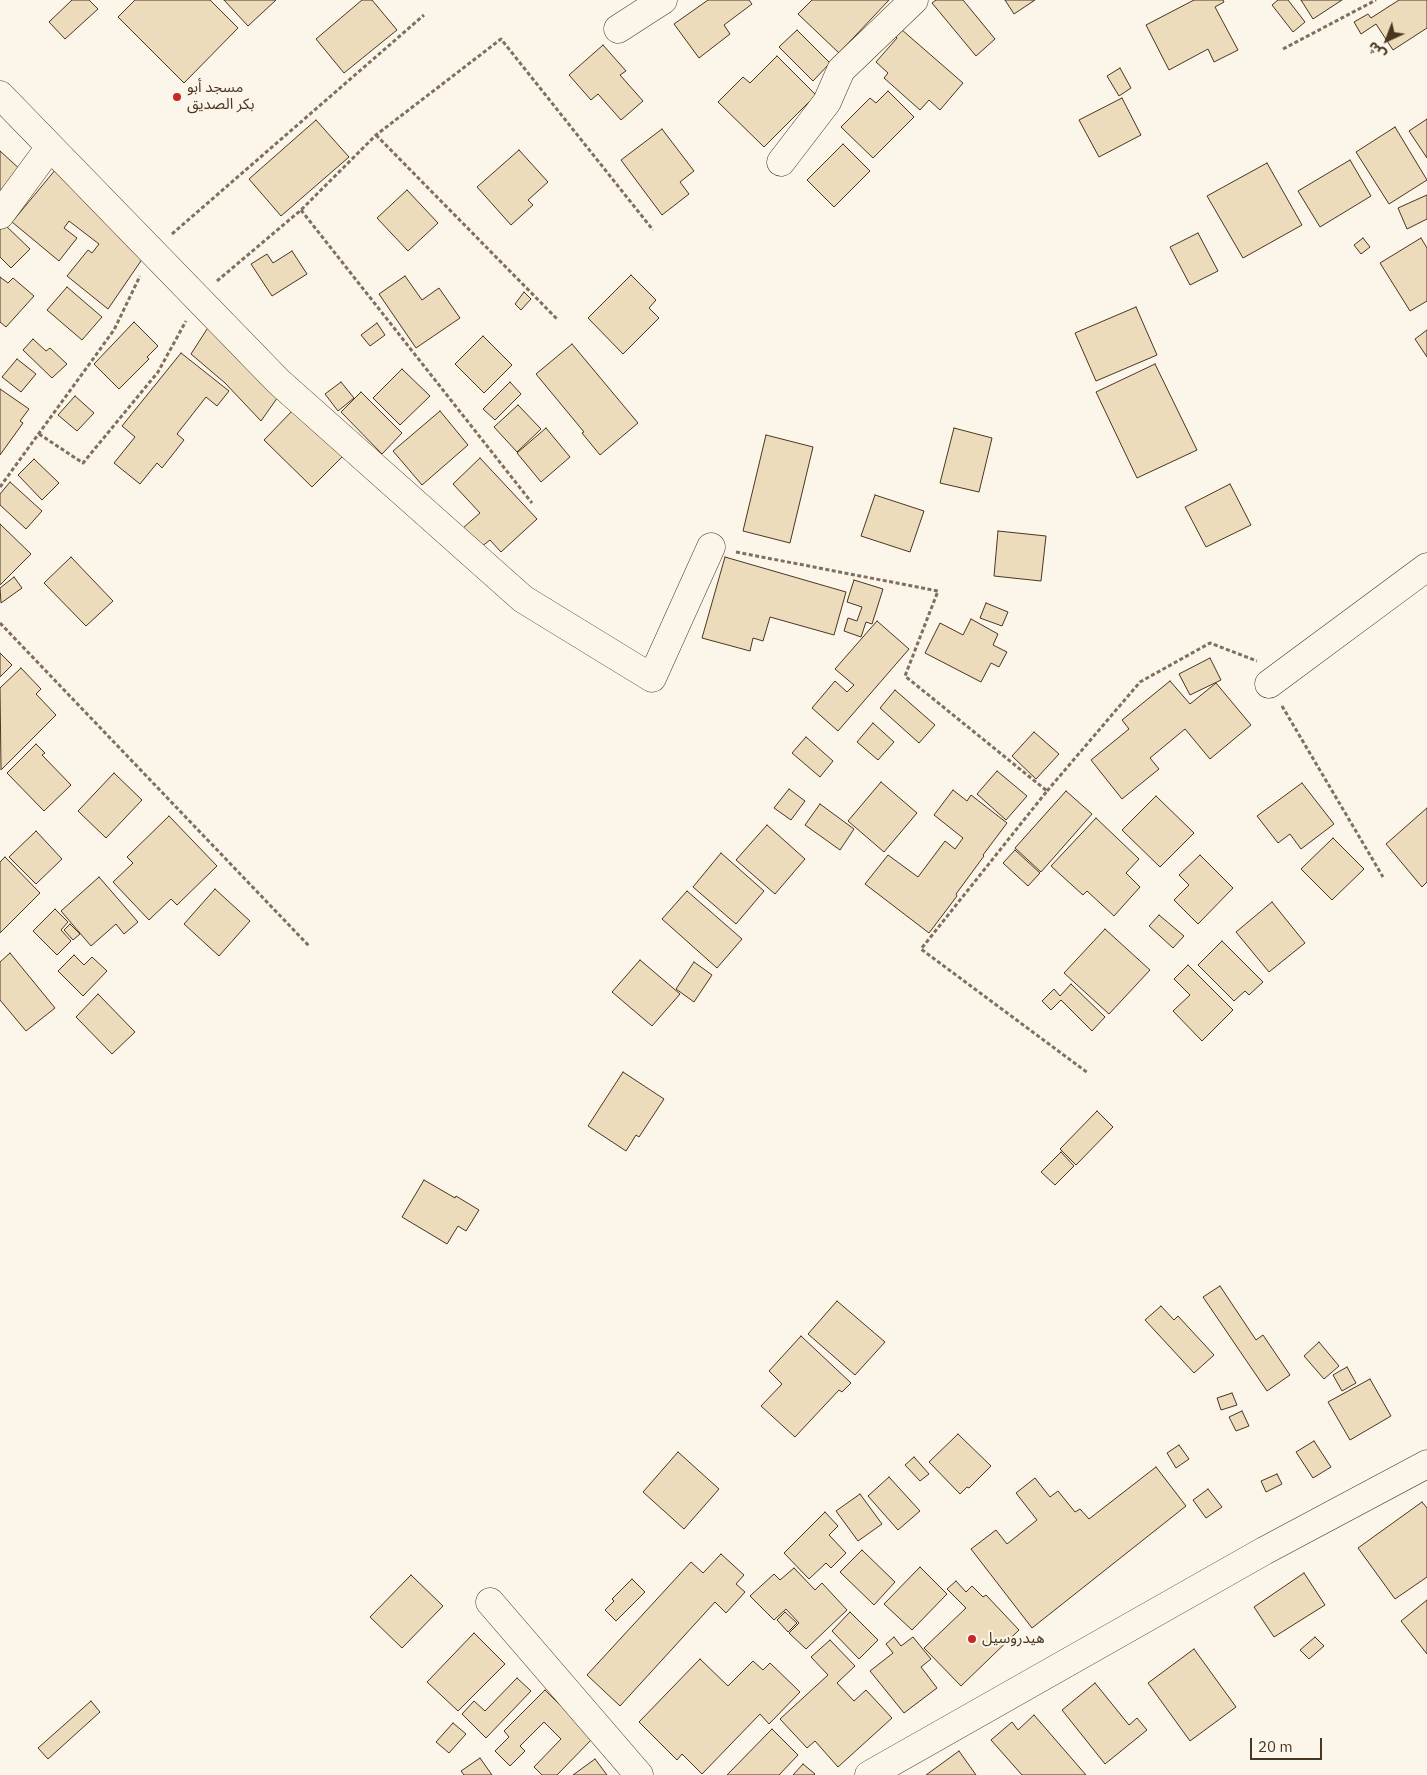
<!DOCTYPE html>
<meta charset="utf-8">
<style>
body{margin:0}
#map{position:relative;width:1427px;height:1775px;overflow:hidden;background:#fbf6e9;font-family:"IBM Plex Sans","Noto Sans Arabic",sans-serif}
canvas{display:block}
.north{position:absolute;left:1362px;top:15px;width:50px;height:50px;-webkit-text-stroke:4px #fbf6e9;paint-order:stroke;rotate:223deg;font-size:14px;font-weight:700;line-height:20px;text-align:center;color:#4a3520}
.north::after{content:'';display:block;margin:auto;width:18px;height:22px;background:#4a3520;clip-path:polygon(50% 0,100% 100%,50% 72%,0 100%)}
.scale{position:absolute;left:1250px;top:1738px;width:72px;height:22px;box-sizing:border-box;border:2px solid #4a3520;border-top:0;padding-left:6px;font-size:15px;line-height:18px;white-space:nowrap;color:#4a3520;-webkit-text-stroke:4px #fbf6e9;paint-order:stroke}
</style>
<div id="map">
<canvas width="1427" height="1775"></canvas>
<div class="north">ش</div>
<div class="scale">20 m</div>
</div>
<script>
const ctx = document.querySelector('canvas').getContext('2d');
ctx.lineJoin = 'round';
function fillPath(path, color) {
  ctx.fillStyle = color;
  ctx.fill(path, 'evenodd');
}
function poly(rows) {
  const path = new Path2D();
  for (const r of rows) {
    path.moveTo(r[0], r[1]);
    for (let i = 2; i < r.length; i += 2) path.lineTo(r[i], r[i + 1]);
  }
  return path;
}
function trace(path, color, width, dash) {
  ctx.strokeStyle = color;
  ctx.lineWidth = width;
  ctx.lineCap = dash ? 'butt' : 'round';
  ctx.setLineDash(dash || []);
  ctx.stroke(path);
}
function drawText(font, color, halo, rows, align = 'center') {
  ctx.font = font + ' "IBM Plex Sans","Noto Sans Arabic",sans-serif';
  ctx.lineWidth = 4;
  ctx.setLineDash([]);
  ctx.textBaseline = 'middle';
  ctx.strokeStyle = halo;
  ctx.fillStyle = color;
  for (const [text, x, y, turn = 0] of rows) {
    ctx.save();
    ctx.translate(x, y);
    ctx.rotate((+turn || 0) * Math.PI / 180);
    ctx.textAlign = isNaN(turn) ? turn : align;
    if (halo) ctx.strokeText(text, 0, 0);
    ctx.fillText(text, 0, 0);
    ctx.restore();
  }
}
const building = poly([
 [72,0,89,0,98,9,65,39,49,22,72,0],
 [135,0,210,0,238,28,184,83,118,17,135,0],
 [224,0,276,0,248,26,224,0],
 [362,0,372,0,397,30,344,73,316,39,362,0],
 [708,0,749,0,752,4,724,25,730,34,699,58,674,24,708,0],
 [812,0,889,0,839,53,798,14,812,0],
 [936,0,963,0,995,39,976,56,932,3,936,0],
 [1005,0,1035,0,1014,14,1005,0],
 [1194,0,1223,0,1224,2,1215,7,1238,50,1214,62,1208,49,1169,70,1146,25,1194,0],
 [1278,0,1288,0,1305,22,1293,32,1272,5,1278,0],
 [1301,0,1342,0,1313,19,1301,0],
 [1399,0,1427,0,1427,28,1393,50,1376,24,1361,34,1354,22,1368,14,1371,18,1399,0],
 [894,23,963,83,940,110,929,100,920,110,884,78,888,73,876,62,897,38,888,30,894,23],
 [797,30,830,63,813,81,779,47,797,30],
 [603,45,626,71,620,75,643,101,621,120,598,94,591,100,569,75,603,45],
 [777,56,816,95,764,147,718,102,743,77,750,83,777,56],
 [1120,68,1131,88,1119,96,1107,76,1120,68],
 [888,91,914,117,873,158,841,127,870,98,876,103,888,91],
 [1122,98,1141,135,1099,157,1079,120,1122,98],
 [1427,119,1427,158,1409,131,1427,119],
 [316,120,349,157,281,216,249,179,316,120],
 [1395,127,1427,180,1389,204,1356,152,1395,127],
 [662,129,694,171,680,182,689,194,662,215,621,160,662,129],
 [843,144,870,171,834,207,807,180,843,144],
 [519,150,548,182,528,200,533,205,511,225,477,187,519,150],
 [0,151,23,172,0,197,0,151],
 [1350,160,1371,196,1320,227,1298,191,1350,160],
 [1267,163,1302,225,1243,258,1207,196,1267,163],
 [56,169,145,255,108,309,67,276,88,250,92,253,99,244,69,221,64,228,77,238,59,261,12,222,56,169],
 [407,190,438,223,408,251,377,218,407,190],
 [1427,195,1427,219,1407,229,1398,208,1427,195],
 [4,224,30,249,11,268,0,257,0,227,4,224],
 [1198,233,1218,271,1190,285,1170,247,1198,233],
 [1363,238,1370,247,1361,254,1354,245,1363,238],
 [1421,238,1427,248,1427,301,1410,311,1380,263,1421,238],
 [292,251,307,274,272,296,251,264,267,254,273,263,292,251],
 [631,275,656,300,649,308,659,318,623,354,588,318,631,275],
 [405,276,422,300,439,288,460,318,416,348,379,294,405,276],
 [0,277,8,283,13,278,34,296,6,327,0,322,0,277],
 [67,287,102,317,82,340,47,310,67,287],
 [524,292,531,299,521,310,515,304,524,292],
 [1136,307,1157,355,1096,381,1075,333,1136,307],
 [134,322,158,346,147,357,149,359,119,389,94,364,134,322],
 [377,323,385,335,370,346,361,335,377,323],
 [209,326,280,394,261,421,225,383,191,354,209,326],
 [1427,330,1427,357,1415,339,1427,330],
 [483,336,512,365,484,393,455,364,483,336],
 [33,339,46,351,50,348,67,364,52,378,23,350,33,339],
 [572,344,638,423,600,455,582,433,584,432,536,374,572,344],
 [181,353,229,391,217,406,206,397,177,434,184,440,162,468,157,463,140,484,114,463,135,437,122,426,181,353],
 [17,359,36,374,21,392,2,377,17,359],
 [1155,364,1197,450,1137,478,1096,392,1155,364],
 [402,369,430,396,400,425,373,398,402,369],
 [341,382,354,398,338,411,325,394,341,382],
 [510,382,521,394,495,420,483,409,510,382],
 [0,389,29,409,20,421,23,423,0,455,0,389],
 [361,392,402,433,382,454,341,412,361,392],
 [75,396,94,413,77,431,58,415,75,396],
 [518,405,541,429,517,452,494,427,518,405],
 [296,407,345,454,312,487,264,440,296,407],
 [440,411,468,445,422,485,393,451,440,411],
 [546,428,570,457,541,482,517,453,546,428],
 [954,428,992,438,979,492,940,483,954,428],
 [766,435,813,447,790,543,743,531,766,435],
 [480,458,537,519,501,552,490,540,481,547,463,528,480,513,453,484,480,458],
 [34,459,59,483,42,500,18,475,34,459],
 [10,482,42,511,26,529,0,505,0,494,10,482],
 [1230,484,1251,525,1206,547,1185,507,1230,484],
 [875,495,924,511,910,552,861,536,875,495],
 [0,524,31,554,0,585,0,524],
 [998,531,1046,536,1041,581,994,576,998,531],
 [71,557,113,601,86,626,44,583,71,557],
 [725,557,846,592,834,635,770,617,763,641,753,638,750,651,702,638,725,557],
 [14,577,22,588,1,603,0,588,14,577],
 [854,580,883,589,872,624,866,622,861,637,844,631,848,618,857,621,862,607,847,602,854,580],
 [986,603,1008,612,1002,626,980,618,986,603],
 [971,619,998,634,993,645,1007,652,999,667,991,663,981,682,925,653,940,623,963,635,971,619],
 [877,621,909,649,838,731,812,708,835,681,847,692,854,685,835,669,877,621],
 [0,653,12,665,0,677,0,653],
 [1210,658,1221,680,1190,695,1179,674,1210,658],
 [21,668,41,689,36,694,56,715,1,770,0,688,21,668],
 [1170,681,1190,704,1216,683,1251,725,1210,759,1185,729,1150,758,1159,769,1122,799,1091,760,1129,729,1122,720,1170,681],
 [895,690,935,725,919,743,880,708,895,690],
 [873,723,894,742,878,760,857,742,873,723],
 [1034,732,1059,754,1036,779,1012,756,1034,732],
 [806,737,833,761,820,777,792,753,806,737],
 [36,744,45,753,42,755,71,785,44,811,7,773,36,744],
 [997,771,1027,796,1006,820,977,794,997,771],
 [114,773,142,800,106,838,78,811,114,773],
 [881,782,917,813,884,852,848,821,881,782],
 [1302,783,1334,824,1301,849,1290,834,1278,843,1257,816,1302,783],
 [789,789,805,801,791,820,774,808,789,789],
 [953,790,967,801,971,795,1007,823,983,855,984,856,956,894,957,896,929,933,865,884,888,855,918,877,945,841,955,849,963,838,934,815,953,790],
 [1066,791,1092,814,1041,872,1015,848,1066,791],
 [1156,796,1194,833,1160,867,1122,830,1156,796],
 [820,804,854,829,840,850,805,825,820,804],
 [1427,808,1427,882,1422,887,1386,844,1427,808],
 [169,816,217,866,177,905,171,899,149,920,113,882,133,863,127,857,169,816],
 [1096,818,1139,859,1126,873,1140,887,1114,916,1087,891,1083,895,1051,866,1096,818],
 [767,825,805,859,775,894,736,860,767,825],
 [36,831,62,859,36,884,9,857,36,831],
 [1333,838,1364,869,1332,900,1301,869,1333,838],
 [1015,850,1040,873,1028,886,1003,863,1015,850],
 [721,853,764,891,736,924,693,887,721,853],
 [1200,855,1233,888,1198,924,1174,900,1189,885,1179,875,1200,855],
 [5,857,40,893,0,933,0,862,5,857],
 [99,877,138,922,124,934,116,924,91,946,61,911,99,877],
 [215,889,250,921,219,956,184,924,215,889],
 [687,891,742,939,717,968,662,919,687,891],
 [1272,902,1305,943,1269,972,1236,932,1272,902],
 [55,909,68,922,61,930,71,941,57,955,33,931,55,909],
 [1159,915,1184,936,1173,948,1149,926,1159,915],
 [70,924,80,934,73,940,64,930,70,924],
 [1105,929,1150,970,1109,1014,1064,973,1105,929],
 [1222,941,1263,982,1249,995,1245,991,1234,1001,1198,965,1222,941],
 [10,953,55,1008,26,1031,0,1000,0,962,10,953],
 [74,955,84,965,92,957,107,971,83,996,58,971,74,955],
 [640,960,680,994,652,1026,612,992,640,960],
 [694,962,712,975,694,1002,676,989,694,962],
 [1188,965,1233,1010,1202,1041,1173,1011,1190,995,1174,979,1188,965],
 [1071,984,1105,1017,1092,1031,1061,1000,1051,1010,1042,1001,1054,989,1060,996,1071,984],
 [98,994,135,1032,112,1054,76,1017,98,994],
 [623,1072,664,1099,639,1137,636,1135,626,1151,588,1126,623,1072],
 [1097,1111,1113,1127,1076,1165,1060,1149,1097,1111],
 [1061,1152,1074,1166,1055,1185,1041,1172,1061,1152],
 [424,1180,455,1198,456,1196,479,1210,466,1231,458,1226,447,1244,402,1217,424,1180],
 [1220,1286,1256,1340,1263,1335,1290,1375,1267,1391,1203,1297,1220,1286],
 [837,1301,885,1342,855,1375,808,1334,837,1301],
 [1161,1306,1174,1320,1178,1316,1214,1355,1194,1373,1145,1320,1161,1306],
 [801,1336,851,1383,842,1392,839,1390,795,1437,761,1406,782,1384,769,1371,801,1336],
 [1319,1342,1339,1366,1324,1379,1304,1356,1319,1342],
 [1347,1367,1356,1383,1342,1391,1333,1375,1347,1367],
 [1370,1379,1391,1416,1350,1440,1328,1402,1370,1379],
 [1232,1393,1237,1405,1221,1410,1217,1398,1232,1393],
 [1242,1411,1249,1426,1236,1431,1229,1417,1242,1411],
 [958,1434,991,1466,969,1488,967,1487,960,1494,929,1462,958,1434],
 [1314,1441,1331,1467,1313,1478,1296,1452,1314,1441],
 [1179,1445,1189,1459,1176,1468,1167,1453,1179,1445],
 [678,1452,719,1489,684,1529,643,1492,678,1452],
 [914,1457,929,1474,920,1481,905,1465,914,1457],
 [1156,1467,1186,1506,1032,1628,971,1549,996,1530,1007,1544,1037,1520,1016,1493,1035,1478,1050,1497,1058,1491,1075,1512,1080,1509,1089,1519,1156,1467],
 [1277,1474,1282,1484,1266,1492,1261,1481,1277,1474],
 [889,1477,920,1511,898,1530,868,1496,889,1477],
 [1208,1489,1222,1507,1206,1518,1193,1500,1208,1489],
 [860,1494,882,1524,858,1541,836,1511,860,1494],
 [1422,1502,1427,1508,1427,1577,1395,1599,1358,1548,1422,1502],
 [825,1512,838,1526,829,1535,846,1553,831,1568,826,1563,809,1579,784,1553,825,1512],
 [862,1550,895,1582,874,1605,840,1572,862,1550],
 [721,1554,744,1575,736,1584,745,1592,726,1613,715,1602,620,1706,587,1675,691,1562,703,1573,721,1554],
 [920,1567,947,1594,912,1630,884,1604,920,1567],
 [794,1568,815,1590,822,1583,847,1610,806,1649,789,1633,799,1623,786,1609,774,1620,750,1596,774,1574,780,1580,794,1568],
 [1304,1573,1325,1605,1274,1637,1254,1607,1304,1573],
 [411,1575,443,1606,402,1648,370,1617,411,1575],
 [632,1579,645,1592,616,1621,605,1610,614,1601,612,1599,632,1579],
 [956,1581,966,1592,972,1586,983,1597,986,1595,1019,1630,961,1686,924,1648,966,1608,947,1589,956,1581],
 [1427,1600,1427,1654,1401,1621,1427,1600],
 [785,1612,797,1623,788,1632,777,1620,785,1612],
 [850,1612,878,1640,859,1659,832,1631,850,1612],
 [474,1633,505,1664,458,1711,427,1682,474,1633],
 [894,1637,901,1646,913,1637,931,1659,921,1667,937,1688,904,1713,870,1671,893,1653,886,1644,894,1637],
 [1315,1637,1324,1646,1309,1659,1300,1650,1315,1637],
 [830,1640,855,1666,837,1683,854,1701,866,1690,892,1718,838,1767,815,1741,807,1748,780,1719,828,1675,811,1657,830,1640],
 [1194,1649,1236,1707,1190,1741,1148,1683,1194,1649],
 [700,1659,728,1686,753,1661,763,1670,770,1663,800,1692,769,1724,760,1714,702,1774,682,1754,677,1760,639,1722,700,1659],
 [517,1678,531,1691,486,1738,462,1714,474,1701,485,1711,517,1678],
 [1095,1683,1129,1725,1137,1718,1147,1730,1105,1764,1062,1710,1095,1683],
 [545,1690,593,1738,557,1775,542,1775,534,1767,561,1739,544,1722,520,1746,525,1751,510,1766,495,1751,509,1737,504,1731,545,1690],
 [91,1701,100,1712,48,1759,38,1748,91,1701],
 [1034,1715,1086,1775,1022,1775,991,1740,1012,1722,1018,1730,1034,1715],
 [453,1723,466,1734,449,1753,436,1742,453,1723],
 [772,1729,798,1755,779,1775,727,1775,772,1729],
 [959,1751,976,1775,926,1775,959,1751],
 [480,1758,492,1775,464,1775,461,1771,480,1758],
 [595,1759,607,1775,573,1775,595,1759],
 [803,1764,815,1774,814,1775,793,1775,803,1764]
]);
const path = poly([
 [1283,49,1376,0],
 [376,135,557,319],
 [301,210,532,503],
 [172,234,424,15],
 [217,281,301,210,376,135,501,39,653,230],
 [39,434,83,463,158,372,186,321],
 [0,487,114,330,140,276],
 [736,552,938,591,905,676,1047,791,921,949,1088,1073],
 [0,623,310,947],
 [1282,706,1383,877],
 [1047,791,1140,682,1210,643,1257,661]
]);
const minor = poly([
 [618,29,663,0],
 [0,95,279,382,523,599,652,678,711,547],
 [781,162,827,102,841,70,914,0],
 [0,215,50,147],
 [1269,684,1427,567],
 [490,1602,639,1775]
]);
const major = poly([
 [869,1775,1264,1551,1427,1464]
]);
const markers = [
 [177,97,5,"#c62828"],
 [972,1639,5,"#c62828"]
];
const poiNames = [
 ["مسجد أبو",187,88],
 ["بكر الصديق",187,105],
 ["هيدروسيل",982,1639]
];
fillPath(building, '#ecdcbc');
trace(building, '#4a3520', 1);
trace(minor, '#4a3520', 29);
trace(major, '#4a3520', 29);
trace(path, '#7f6f5c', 3, [4, 2.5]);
trace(minor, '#fbf6e9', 28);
trace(major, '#fbf6e9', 28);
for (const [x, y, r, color] of markers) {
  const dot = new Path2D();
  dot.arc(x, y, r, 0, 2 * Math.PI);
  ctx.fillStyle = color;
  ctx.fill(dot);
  trace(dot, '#fbf6e9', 2);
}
drawText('15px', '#4a3520', '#fbf6e9', poiNames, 'left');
</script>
